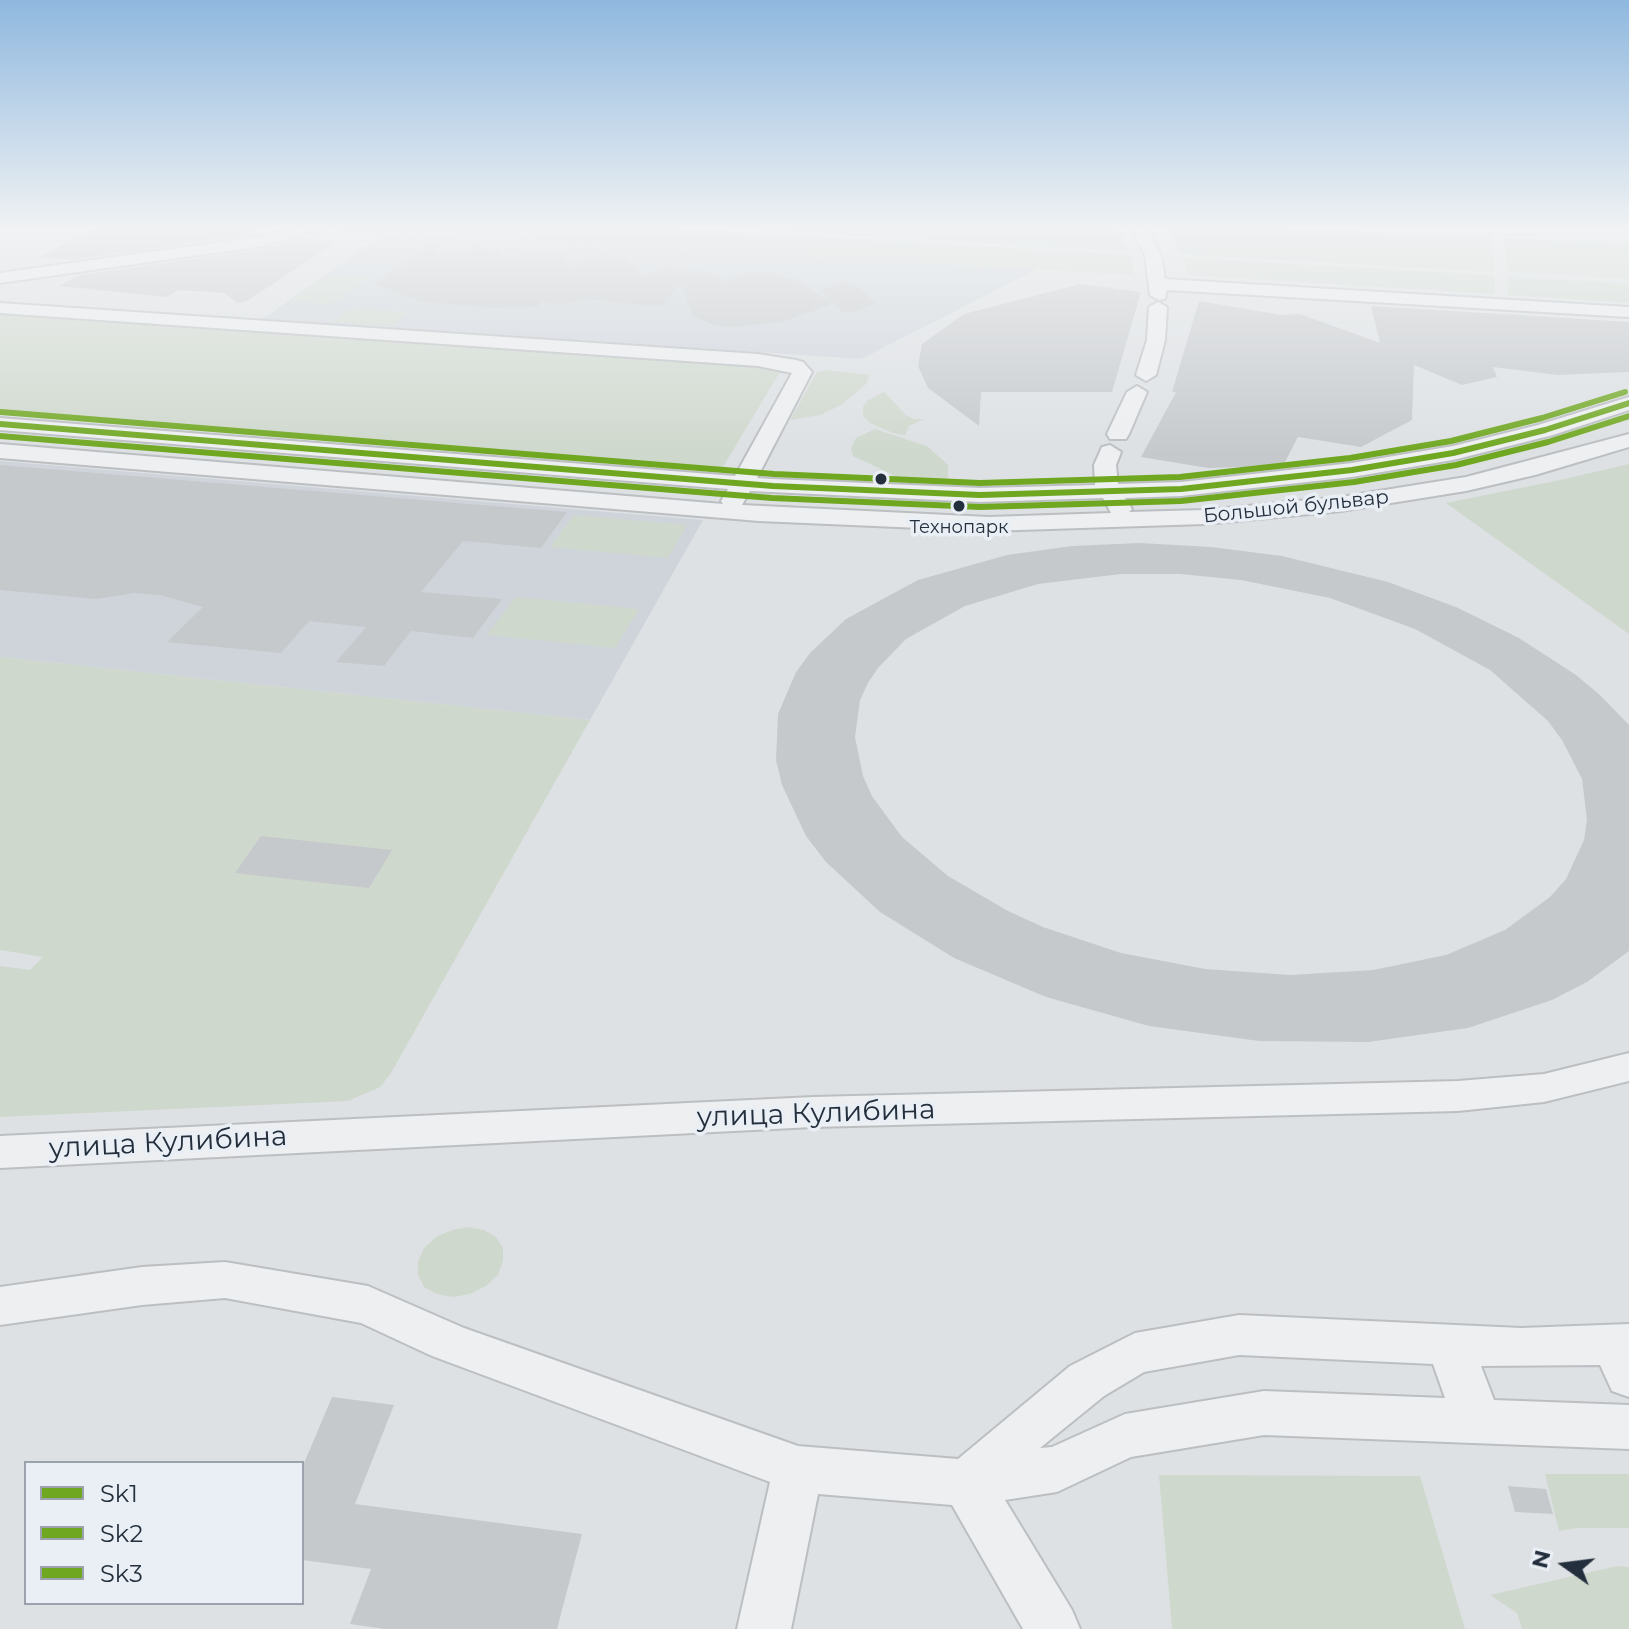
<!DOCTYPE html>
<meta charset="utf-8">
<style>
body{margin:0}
#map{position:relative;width:1629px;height:1629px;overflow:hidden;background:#dee1e4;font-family:Montserrat,sans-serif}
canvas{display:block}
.legend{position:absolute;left:24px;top:1461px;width:280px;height:144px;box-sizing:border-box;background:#eaeff5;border:2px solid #9ba2ac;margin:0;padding:10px 14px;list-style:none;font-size:24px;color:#242f3e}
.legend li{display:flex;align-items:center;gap:16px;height:40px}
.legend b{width:40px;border:2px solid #9ba2ac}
.north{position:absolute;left:1525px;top:1525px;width:80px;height:80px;-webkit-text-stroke:6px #eaeff5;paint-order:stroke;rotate:284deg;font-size:22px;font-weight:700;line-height:32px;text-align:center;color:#242f3e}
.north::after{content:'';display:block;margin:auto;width:28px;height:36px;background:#242f3e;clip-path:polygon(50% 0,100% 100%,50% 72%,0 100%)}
</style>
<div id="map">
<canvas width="1629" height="1629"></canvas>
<ul class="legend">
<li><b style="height:10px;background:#6fa720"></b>Sk1</li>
<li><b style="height:10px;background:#6fa720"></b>Sk2</li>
<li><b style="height:10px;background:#6fa720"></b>Sk3</li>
</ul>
<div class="north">N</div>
</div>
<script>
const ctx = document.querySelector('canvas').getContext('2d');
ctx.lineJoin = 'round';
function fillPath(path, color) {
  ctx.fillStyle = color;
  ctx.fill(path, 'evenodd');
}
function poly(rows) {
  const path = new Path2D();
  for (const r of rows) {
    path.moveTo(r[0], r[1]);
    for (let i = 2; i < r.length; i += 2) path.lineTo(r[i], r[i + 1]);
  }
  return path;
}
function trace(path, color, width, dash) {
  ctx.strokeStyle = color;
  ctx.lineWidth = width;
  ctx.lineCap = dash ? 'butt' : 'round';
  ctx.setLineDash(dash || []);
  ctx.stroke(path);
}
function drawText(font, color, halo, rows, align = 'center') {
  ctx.font = font + ' Montserrat,sans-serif';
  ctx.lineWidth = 7;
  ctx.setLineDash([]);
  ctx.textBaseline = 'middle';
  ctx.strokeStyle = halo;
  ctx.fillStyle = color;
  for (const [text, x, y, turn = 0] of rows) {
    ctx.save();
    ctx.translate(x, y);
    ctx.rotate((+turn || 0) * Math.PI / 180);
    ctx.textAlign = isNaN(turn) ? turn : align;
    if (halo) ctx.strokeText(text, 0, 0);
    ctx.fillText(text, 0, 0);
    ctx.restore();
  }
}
const built = poly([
 [387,231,1038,269,861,359,263,319],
 [0,461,703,520,590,720,0,657]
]);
const green = poly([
 [348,226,641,226,1131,255,1134,275,387,231,381,234,337,231],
 [697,226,1116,226,1130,251,895,238],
 [1164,226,1238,226,1491,237,1495,272,1181,254],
 [1503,238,1629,243,1629,279,1508,272],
 [1182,258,1495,275,1495,294,1187,275],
 [329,274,369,277,331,304,290,301],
 [1507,276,1629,284,1629,303,1508,295],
 [350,309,408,312,392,326,333,322],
 [0,312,749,364,776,368,780,372,721,470,660,466,0,411],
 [826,370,870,375,866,384,841,405,820,415,790,420,817,372],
 [884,392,906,415,914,419,925,419,909,426,905,435,893,433,870,423,863,416,863,407,867,401],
 [875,429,927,446,948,465,948,483,899,481,891,474,853,456,851,448,856,438],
 [1629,464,1629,634,1446,503,1560,480],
 [574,515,687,525,668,558,550,547],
 [516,597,639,609,615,648,487,635],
 [0,657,590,720,391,1073,380,1087,348,1101,0,1117,0,966,30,970,43,957,0,950],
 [468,1227,484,1230,496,1237,503,1248,503,1261,498,1275,486,1286,470,1294,453,1297,437,1294,424,1287,418,1275,418,1262,424,1248,436,1237,452,1230],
 [1545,1474,1629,1474,1629,1528,1577,1528,1559,1531],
 [1159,1475,1420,1476,1465,1629,1172,1629],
 [1617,1566,1629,1567,1629,1629,1522,1629,1517,1613,1490,1595]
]);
const building = poly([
 [100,226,152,228,264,226,250,235,71,260,38,258],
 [299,238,338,241,247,301,237,303,224,293,178,290,167,297,59,286,80,275,263,249],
 [434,242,439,257,477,247,498,251,503,261,541,251,563,255,569,265,604,255,613,256,626,259,643,276,663,269,704,272,718,275,723,281,743,274,770,273,797,280,833,304,781,322,731,327,714,325,693,316,681,284,661,307,589,299,561,304,541,302,536,307,488,308,419,301,374,284],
 [842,283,859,287,876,304,853,312,841,311,821,290],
 [1080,284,1141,292,1112,392,981,392,979,426,928,388,918,366,922,344,964,314],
 [1199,301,1281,315,1300,314,1380,343,1371,306,1629,322,1629,372,1558,375,1493,367,1497,377,1462,385,1414,365,1412,420,1361,447,1298,437,1284,464,1245,467,1208,468,1141,457,1176,392,1172,392],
 [0,465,567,512,541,548,463,541,421,592,502,599,473,638,411,631,384,666,336,662,366,627,309,621,281,653,167,642,203,607,160,595,134,593,96,599,0,590],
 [1140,543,1211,547,1282,556,1388,582,1456,607,1519,638,1576,675,1600,695,1629,725,1629,951,1587,982,1552,1000,1468,1028,1368,1042,1259,1041,1149,1026,1046,997,954,958,880,912,826,862,806,836,782,785,776,760,778,714,796,672,810,653,846,619,918,580,1007,555,1072,546],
 [1121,574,1180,574,1241,580,1330,598,1415,629,1490,670,1548,721,1562,740,1582,779,1587,820,1584,840,1566,879,1550,897,1505,930,1446,955,1373,970,1290,975,1205,969,1121,953,1043,927,1008,911,948,876,902,837,872,796,863,776,855,737,860,700,868,683,878,668,906,639,965,606,1038,584],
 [261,836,392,850,369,888,235,873],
 [332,1397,394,1405,355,1504,582,1534,557,1629,385,1629,350,1624,371,1569,302,1560,302,1468],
 [1508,1486,1546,1489,1553,1514,1515,1512]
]);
const minor = poly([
 [301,226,329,226,263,246,0,283,0,273,263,236,301,226],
 [1130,226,1146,226,1161,255,1165,279,1629,307,1629,317,1167,290,1165,299,1159,300,1150,295,1145,255,1130,226],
 [1158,302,1167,307,1165,340,1156,375,1146,381,1136,375,1147,340,1149,307,1158,302],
 [0,303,758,354,796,360,803,362,812,372,757,478,773,479,980,488,1095,485,1094,465,1102,447,1110,445,1121,452,1116,465,1118,484,1181,482,1352,463,1453,446,1538,425,1629,397,1629,410,1553,435,1453,460,1352,477,1181,496,1125,498,1132,509,1129,512,1205,510,1341,497,1466,477,1629,434,1629,447,1535,475,1466,491,1341,511,1205,524,989,531,759,521,0,458,0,444,723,504,721,501,728,489,0,430,0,418,735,476,792,373,758,366,0,313,0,303],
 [750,491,980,502,1103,498,1111,513,989,517,742,505,750,491],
 [1137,386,1147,392,1129,434,1126,439,1110,439,1107,434,1127,392,1137,386],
 [1629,1053,1629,1081,1544,1102,1458,1111,813,1127,0,1168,0,1136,813,1097,1458,1081,1544,1074,1629,1053],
 [225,1262,368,1286,464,1328,798,1446,958,1459,1070,1366,1135,1333,1239,1315,1521,1328,1629,1324,1629,1397,1612,1391,1600,1365,1481,1366,1494,1400,1629,1405,1629,1449,1264,1435,1131,1457,1057,1492,1005,1500,1072,1610,1080,1629,1023,1629,952,1505,818,1494,791,1629,737,1629,770,1482,432,1356,361,1323,225,1298,142,1305,0,1325,0,1287,142,1267,225,1262],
 [1239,1355,1433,1364,1445,1398,1264,1391,1125,1414,1052,1447,1040,1448,1104,1396,1144,1372,1239,1355]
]);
const bus1 = poly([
 [0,424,773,486,980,495,1181,489,1352,470,1453,453,1545,430,1629,403]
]);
const bus2 = poly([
 [0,436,772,498,980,507,1181,501,1354,482,1456,465,1548,442,1629,416]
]);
const bus3 = poly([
 [1,412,774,474,980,483,1180,477,1350,458,1451,441,1542,418,1625,392]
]);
const markers = [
 [881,479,7,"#242f3e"],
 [959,506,7,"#242f3e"]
];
const farBusnames = [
 ["Технопарк",959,528]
];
const farStreetnames = [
 ["Большой бульвар",1296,507,-6]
];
const nearStreetnames = [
 ["улица Кулибина",816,1114,-2],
 ["улица Кулибина",168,1143,-3]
];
fillPath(built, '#cfd4db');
fillPath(green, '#cfd8cd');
fillPath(building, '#c6c9cc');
trace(minor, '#bcbfc2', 4);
fillPath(minor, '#edeff1');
trace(bus1, '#6fa720', 6);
trace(bus2, '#6fa720', 6);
trace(bus3, '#6fa720', 6);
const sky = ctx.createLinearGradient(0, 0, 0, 454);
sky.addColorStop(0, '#8fb8df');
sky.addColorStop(0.5, '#f0f2f3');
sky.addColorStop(1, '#f0f2f300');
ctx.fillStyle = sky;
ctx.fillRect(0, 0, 1629, 454);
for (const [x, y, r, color] of markers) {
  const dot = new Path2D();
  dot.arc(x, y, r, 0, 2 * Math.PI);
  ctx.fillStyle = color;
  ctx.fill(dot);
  trace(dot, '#eaeff5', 3);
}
drawText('18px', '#242f3e', '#eaeff5', farBusnames);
drawText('20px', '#242f3e', '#eaeff5', farStreetnames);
drawText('28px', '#242f3e', '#eaeff5', nearStreetnames);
</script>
